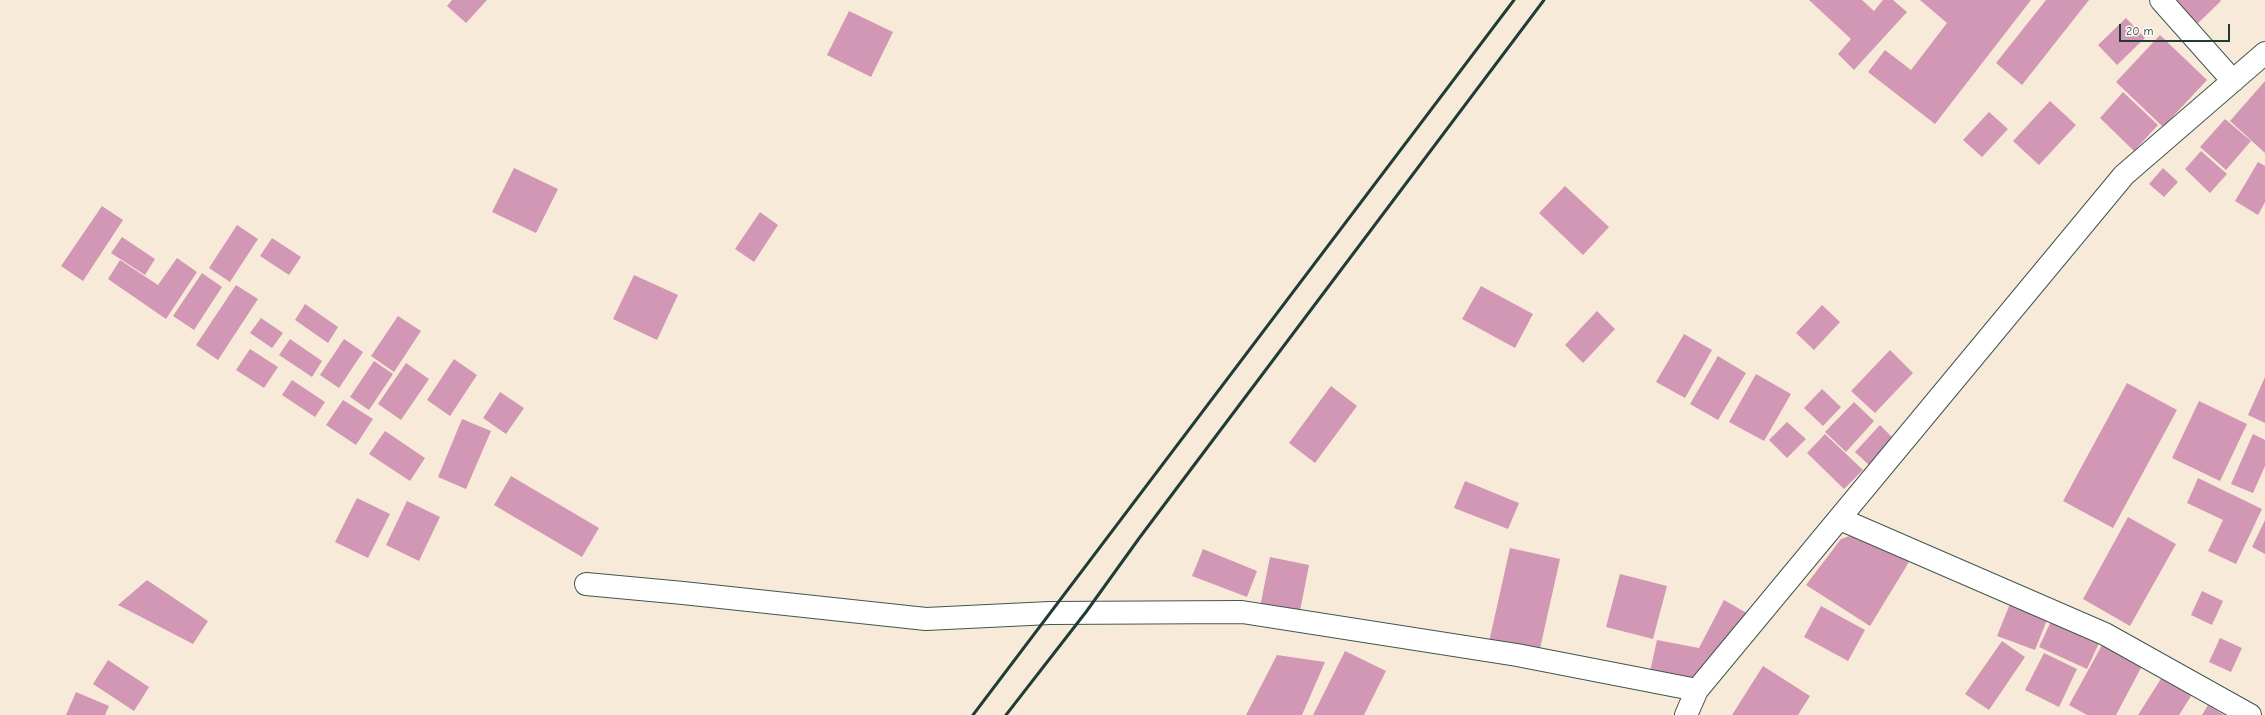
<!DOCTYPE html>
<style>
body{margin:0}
#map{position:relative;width:2265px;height:715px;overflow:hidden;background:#f8ead8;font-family:"Comic Neue",sans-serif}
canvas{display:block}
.scale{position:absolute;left:2119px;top:24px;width:111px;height:18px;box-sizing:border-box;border:2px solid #1f3d34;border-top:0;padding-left:5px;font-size:12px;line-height:14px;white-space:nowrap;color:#1f3d34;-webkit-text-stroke:3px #fdfcf7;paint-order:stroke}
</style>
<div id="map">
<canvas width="2265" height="715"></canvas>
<div class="scale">20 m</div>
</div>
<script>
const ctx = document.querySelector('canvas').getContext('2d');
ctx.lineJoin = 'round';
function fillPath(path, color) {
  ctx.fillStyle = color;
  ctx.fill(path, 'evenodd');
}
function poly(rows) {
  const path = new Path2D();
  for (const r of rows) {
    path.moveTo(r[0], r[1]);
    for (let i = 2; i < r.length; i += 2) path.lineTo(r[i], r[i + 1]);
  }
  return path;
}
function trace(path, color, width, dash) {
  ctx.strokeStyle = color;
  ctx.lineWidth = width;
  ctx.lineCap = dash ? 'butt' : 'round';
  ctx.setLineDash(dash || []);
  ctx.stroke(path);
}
const building = poly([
 [452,0,487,0,466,23,447,6],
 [1809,0,1862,0,1874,11,1883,0,1893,0,1907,12,1854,70,1838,54,1851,39],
 [1920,0,2031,0,1935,124,1868,72,1885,50,1911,70,1947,23],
 [2046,0,2089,0,2022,85,1996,63],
 [2175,0,2220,0,2221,1,2197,24],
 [849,11,893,32,871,77,827,55],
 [2126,18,2145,38,2117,65,2098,45],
 [2160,35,2207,80,2163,127,2116,82],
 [2265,81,2265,153,2230,121],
 [2123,92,2158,125,2134,151,2100,118],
 [2050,101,2076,125,2039,165,2013,141],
 [1989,112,2008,129,1982,157,1963,140],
 [2225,119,2251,141,2226,170,2200,147],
 [2201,151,2227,174,2210,193,2185,169],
 [2258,162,2265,166,2265,202,2258,215,2235,201],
 [514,168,558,189,536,233,492,212],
 [2163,168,2178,182,2164,197,2149,184],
 [1565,186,1609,227,1583,255,1539,213],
 [102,206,123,220,83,281,61,266],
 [760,212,778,225,754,262,735,249],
 [237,225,258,239,230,282,209,268],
 [122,237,155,259,145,275,111,253],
 [272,238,301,257,289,275,260,256],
 [177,258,197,272,166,319,108,279,120,260,158,285],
 [202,273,222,287,194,330,173,316],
 [634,275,678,295,657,340,613,319],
 [236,285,258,299,218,360,196,345],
 [1481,286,1533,314,1515,348,1462,319],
 [305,304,338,327,328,343,295,320],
 [1822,305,1840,322,1814,350,1796,333],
 [1597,311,1615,329,1583,363,1565,345],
 [398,316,421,331,394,372,371,356],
 [261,318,283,333,272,348,250,333],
 [1684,334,1712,350,1685,398,1656,382],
 [290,339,322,361,312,377,279,355],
 [344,339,363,352,339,388,320,375],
 [250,349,278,367,264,388,236,370],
 [1890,350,1913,373,1875,413,1851,391],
 [1718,356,1746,373,1718,420,1690,404],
 [454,359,477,375,450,416,427,400],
 [374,361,393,374,369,410,350,397],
 [406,363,429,379,401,420,378,404],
 [1756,374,1791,394,1764,441,1729,422],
 [2265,377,2265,423,2248,415],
 [292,380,325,402,315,417,282,395],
 [2127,383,2177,410,2113,528,2063,501],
 [1331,386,1357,406,1315,463,1289,443],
 [1822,389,1841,407,1823,426,1804,408],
 [500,392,524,408,506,434,483,418],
 [343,400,373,419,356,445,326,425],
 [2199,401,2247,424,2220,481,2172,458],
 [1854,402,1874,421,1846,452,1825,432],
 [462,419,491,431,466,489,438,477],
 [1787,422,1806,439,1787,458,1769,440],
 [1880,425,1894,439,1869,465,1855,452],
 [385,431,425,458,410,481,369,454],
 [1825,434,1863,470,1844,489,1807,453],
 [2253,434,2265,440,2265,466,2253,493,2231,484],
 [511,476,599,528,582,557,494,505],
 [2198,478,2262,509,2236,564,2208,551,2223,520,2187,503],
 [1465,481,1519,503,1508,529,1454,508],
 [357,498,390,514,368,558,335,542],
 [407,501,440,517,419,561,386,545],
 [2128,517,2176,544,2130,626,2083,599],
 [2265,520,2265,554,2252,547],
 [1861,532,1909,562,1870,626,1806,585,1841,539],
 [1510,548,1560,559,1539,653,1489,642],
 [1203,549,1257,571,1247,597,1192,576],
 [1270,557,1309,565,1299,616,1260,607],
 [1620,574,1667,586,1653,639,1606,627],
 [147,580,208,621,193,644,118,605],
 [2202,591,2223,601,2212,625,2191,615],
 [1724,600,1750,615,1708,687,1649,676,1657,640,1699,648],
 [2011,601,2049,615,2035,650,1997,636],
 [1821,606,1865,630,1848,661,1804,637],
 [2052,619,2100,641,2087,669,2039,647],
 [2220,638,2242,648,2231,672,2209,662],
 [2002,641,2025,657,1989,710,1965,694],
 [2102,645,2142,666,2116,715,2087,715,2069,705],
 [1345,651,1386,671,1364,715,1313,715],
 [2044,653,2077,669,2059,707,2025,690],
 [1277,655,1325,662,1302,715,1246,715],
 [108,660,149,687,134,711,93,684],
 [1763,666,1810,696,1798,715,1732,715],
 [2164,674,2193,693,2179,715,2138,715],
 [76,692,109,706,105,715,66,715],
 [2208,705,2224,715,2202,715]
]);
const minor = poly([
 [2161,0,2233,81],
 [1840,519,2105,634,2250,715],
 [586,584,683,593,926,619,1050,613,1242,612,1517,655,1697,690],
 [1686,715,1697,690,2124,175,2265,53]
]);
const rail = poly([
 [973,715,1514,0],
 [1006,715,1086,612,1140,537,1544,0]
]);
fillPath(building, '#d397b6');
trace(minor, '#40574d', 24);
trace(minor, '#fff', 22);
trace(rail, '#1f3d34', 3);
</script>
